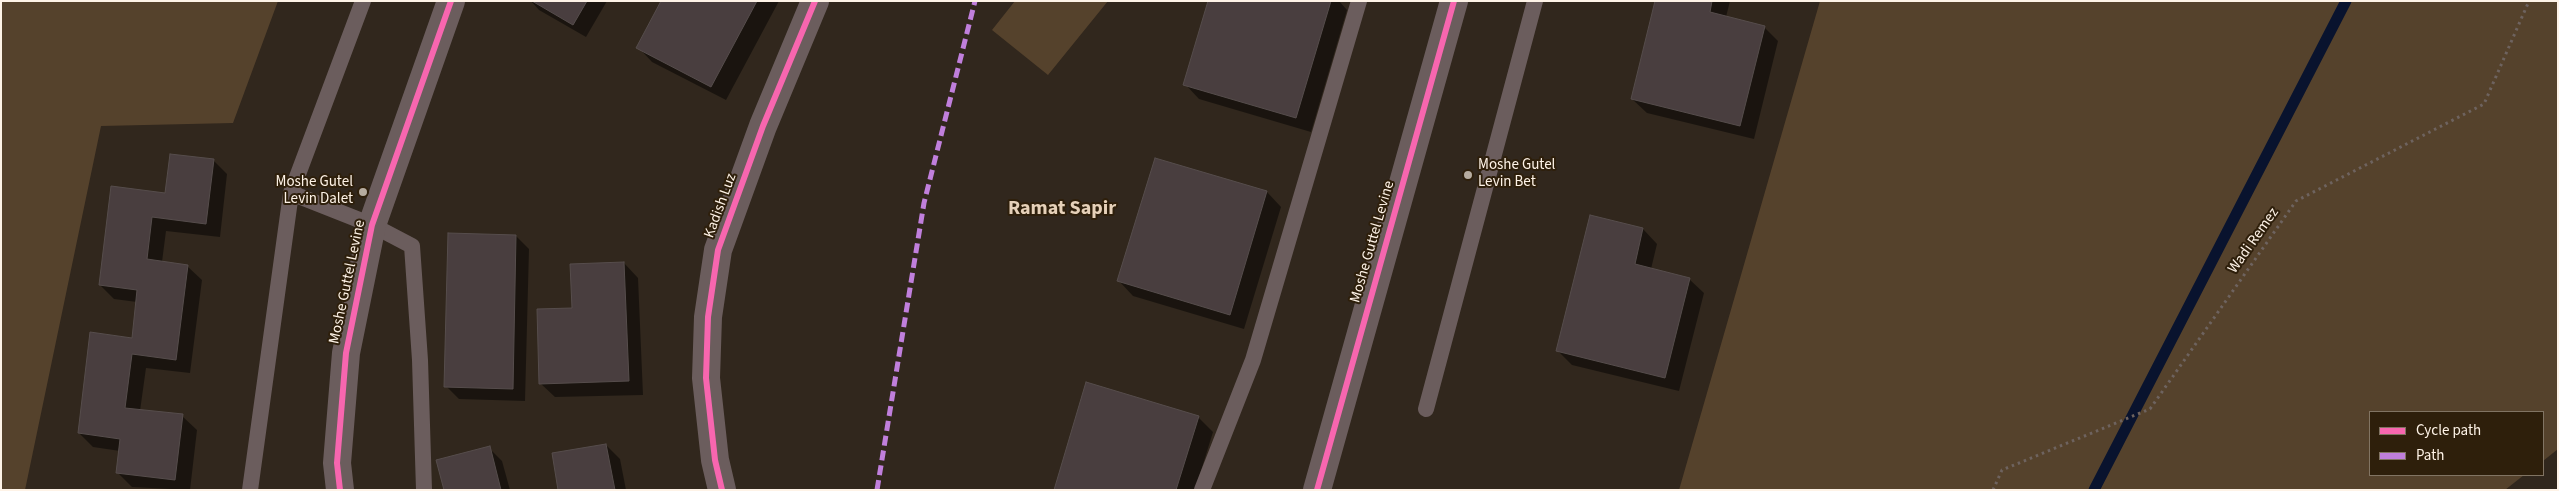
<!DOCTYPE html>
<style>
body{margin:0}
#map{position:relative;width:2559px;height:491px;overflow:hidden;background:#31271d;font-family:"Source Sans 3",sans-serif}
canvas{display:block}
.frame{position:absolute;inset:0;border:2px solid #fef3e7;pointer-events:none}
.legend{position:absolute;left:2369px;top:411px;width:175px;height:65px;box-sizing:border-box;background:#2e1f0b;border:1px solid #817463;margin:0;padding:6px 9px;list-style:none;font-size:15px;color:#fef3e7}
.legend li{display:flex;align-items:center;gap:10px;height:25px}
.legend b{width:25px;border:1px solid #817463}
</style>
<div id="map">
<canvas width="2559" height="491"></canvas>
<div class="frame"></div>
<ul class="legend">
<li><b style="height:6px;background:#f766af"></b>Cycle path</li>
<li><b style="height:6px;background:#c07fdc"></b>Path</li>
</ul>
</div>
<script>
const ctx = document.querySelector('canvas').getContext('2d');
ctx.lineJoin = 'round';
function fillPath(path, color) {
  ctx.fillStyle = color;
  ctx.fill(path, 'evenodd');
}
function poly(rows) {
  const path = new Path2D();
  for (const r of rows) {
    path.moveTo(r[0], r[1]);
    for (let i = 2; i < r.length; i += 2) path.lineTo(r[i], r[i + 1]);
  }
  return path;
}
function trace(path, color, width, dash) {
  ctx.strokeStyle = color;
  ctx.lineWidth = width;
  ctx.lineCap = dash ? 'butt' : 'round';
  ctx.setLineDash(dash || []);
  ctx.stroke(path);
}
function drawText(font, color, halo, rows, align = 'center') {
  ctx.font = font + ' "Source Sans 3",sans-serif';
  ctx.lineWidth = 4;
  ctx.setLineDash([]);
  ctx.textBaseline = 'middle';
  ctx.strokeStyle = halo;
  ctx.fillStyle = color;
  for (const [text, x, y, turn = 0] of rows) {
    ctx.save();
    ctx.translate(x, y);
    ctx.rotate((+turn || 0) * Math.PI / 180);
    ctx.textAlign = isNaN(turn) ? turn : align;
    if (halo) ctx.strokeText(text, 0, 0);
    ctx.fillText(text, 0, 0);
    ctx.restore();
  }
}
const green = poly([
 [1,1,278,1,233,123,101,126,25,490,2,490,1,485],
 [1015,1,1108,1,1048,75,992,30],
 [1820,1,2558,1,2558,449,2543,461,2543,412,2370,412,2370,475,2524,475,2505,490,1679,490]
]);
const shadow = poly([
 [531,1,607,1,586,37,539,10],
 [663,1,779,1,726,100,652,62,638,47],
 [1210,1,1339,1,1347,10,1311,132,1199,99,1185,84],
 [1657,1,1730,1,1726,17,1764,27,1778,41,1754,139,1647,113,1632,99],
 [1156,159,1267,192,1281,207,1244,329,1133,296,1119,281],
 [213,160,227,174,220,237,166,231,162,262,187,266,202,280,190,373,146,368,140,411,182,416,197,430,190,490,132,487,118,473,120,451,93,447,79,433,133,339,137,302,114,299,100,285,167,194],
 [1591,217,1643,229,1657,244,1651,269,1689,279,1704,293,1679,391,1572,365,1557,350],
 [516,236,529,249,525,401,459,399,446,386],
 [624,263,638,278,643,395,555,397,540,383],
 [1198,417,1213,432,1195,490,1055,490],
 [606,445,620,459,626,490,560,490],
 [489,448,502,461,510,490,445,490]
]);
const stream = poly([
 [2094,490,2346,1]
]);
const building = poly([
 [532,1,587,1,573,25,532,1],
 [661,1,757,1,711,87,636,48,661,1],
 [1208,1,1331,1,1296,118,1183,85,1208,1],
 [1655,1,1712,1,1710,12,1765,26,1740,126,1631,99,1655,1],
 [170,154,214,159,206,224,152,217,147,259,188,265,176,360,132,354,125,408,183,414,175,480,116,473,120,439,78,433,90,332,132,338,137,290,99,285,111,186,165,193,170,154],
 [1155,158,1267,191,1230,315,1117,281,1155,158],
 [1590,215,1643,228,1635,264,1690,278,1665,378,1556,351,1590,215],
 [448,233,516,235,513,389,444,387,448,233],
 [624,262,629,381,539,384,537,309,572,308,570,264,624,262],
 [1086,382,1199,416,1176,490,1054,490,1086,382],
 [606,444,615,490,558,490,552,453,606,444],
 [490,446,501,490,444,490,436,460,490,446]
]);
const path = poly([
 [1993,490,2002,470,2150,409,2296,201,2484,104,2529,1]
]);
const service = poly([
 [291,193,372,225,412,246,420,360,424,490],
 [1426,409,1535,1],
 [250,490,291,193,363,1],
 [1202,490,1253,360,1359,1]
]);
const minor = poly([
 [340,490,337,463,346,353,372,225,451,1],
 [722,490,715,460,706,378,708,317,718,250,763,126,815,1],
 [1317,490,1454,1]
]);
const quiet = poly([
 [877,490,924,203,975,1]
]);
const cycleway = poly([
 [340,490,337,463,346,353,372,225,451,1],
 [722,490,715,460,706,378,708,317,718,250,763,126,815,1],
 [1317,490,1454,1]
]);
const markers = [
 [1468,175,5,"#b6aca0"],
 [363,192,5,"#b6aca0"]
];
const poiNames = [
 ["Moshe Gutel",1478,166],
 ["Levin Bet",1478,183],
 ["Moshe Gutel",353,183,"right"],
 ["Levin Dalet",353,200,"right"]
];
const streetNames = [
 ["Kadish Luz",721,206,-70],
 ["Wadi Remez",2254,241,-55],
 ["Moshe Guttel Levine",1373,242,-74],
 ["Moshe Guttel Levine",348,282,-78]
];
const districtNames = [
 ["Ramat Sapir",1062,210]
];
fillPath(green, '#55422c');
fillPath(shadow, '#0007');
trace(stream, '#09132e', 11);
fillPath(building, '#493e3f');
trace(building, '#564d4c', 1);
trace(path, '#6e635f', 3, [2.5, 4]);
trace(service, '#6b5d5d', 16);
trace(minor, '#6b5d5d', 28);
trace(quiet, '#c07fdc', 5, [10, 5]);
trace(cycleway, '#f766af', 6);
for (const [x, y, r, color] of markers) {
  const dot = new Path2D();
  dot.arc(x, y, r, 0, 2 * Math.PI);
  ctx.fillStyle = color;
  ctx.fill(dot);
  trace(dot, '#2e1f0b', 2);
}
drawText('15px', '#fef3e7', '#2e1f0b', poiNames, 'left');
drawText('15px', '#fef3e7', '#2e1f0b', streetNames);
drawText('bold 20px', '#e6d1b9', '#2e1f0b', districtNames);
</script>
